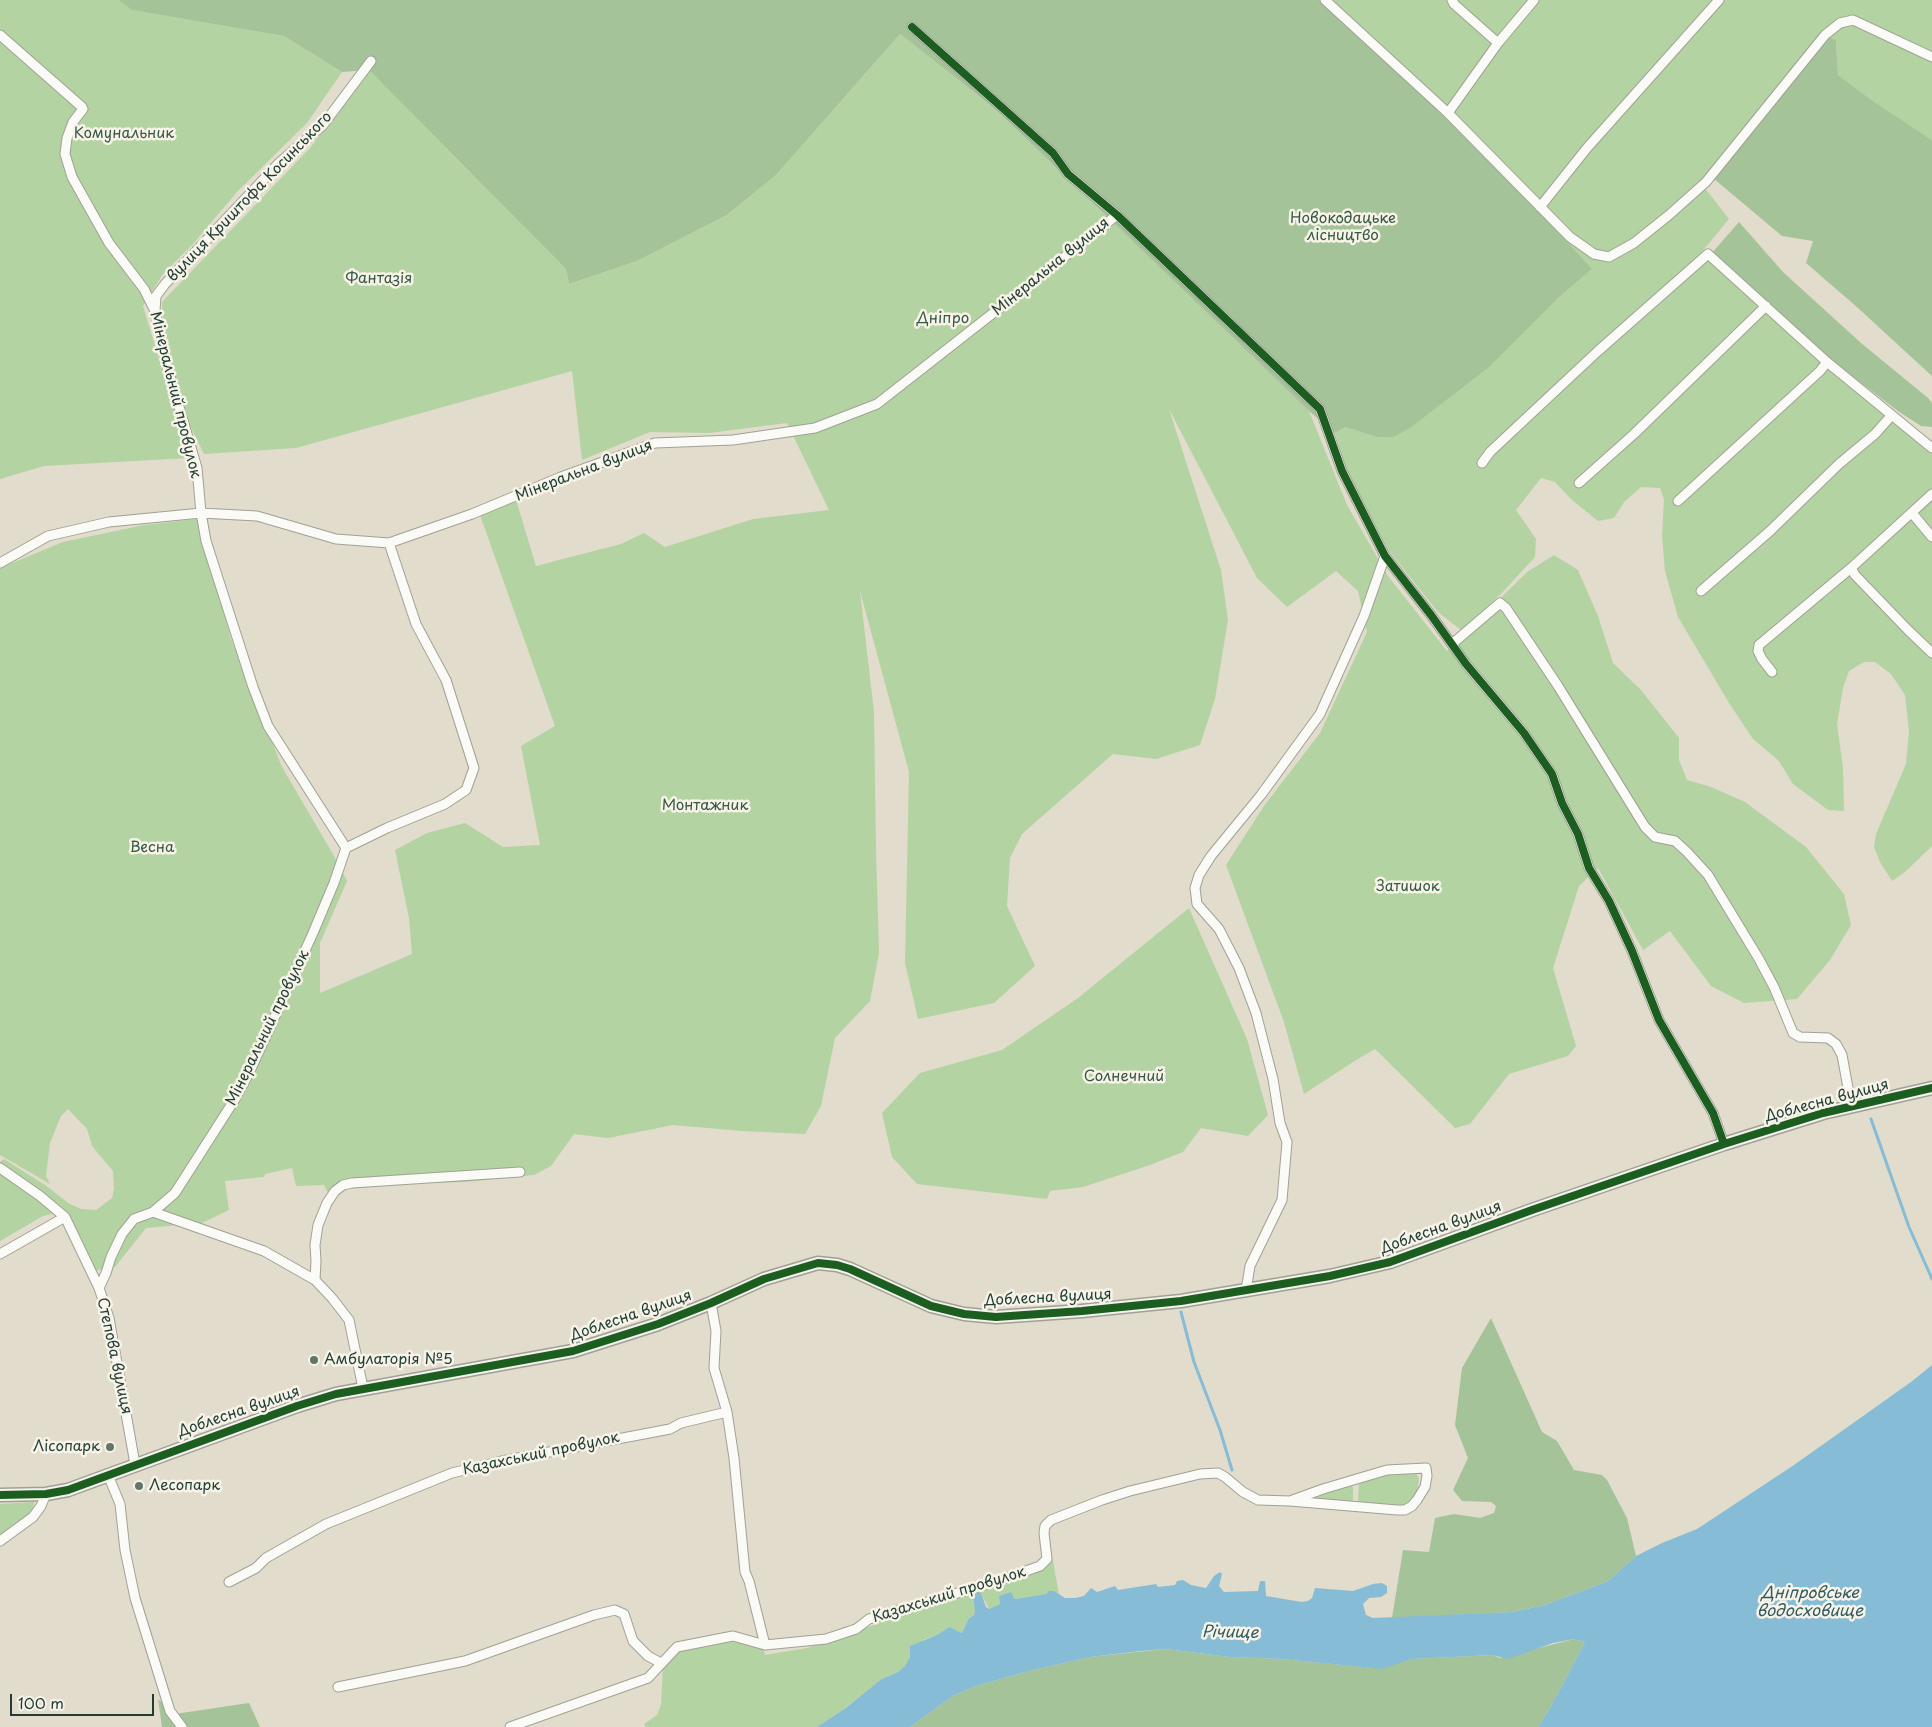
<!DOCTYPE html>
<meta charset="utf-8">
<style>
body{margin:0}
#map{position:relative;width:1932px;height:1727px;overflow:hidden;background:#e1dccb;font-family:"Playpen Sans",sans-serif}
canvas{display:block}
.scale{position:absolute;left:10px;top:1694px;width:144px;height:22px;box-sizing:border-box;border:2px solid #1f3d34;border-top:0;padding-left:6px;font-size:15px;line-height:18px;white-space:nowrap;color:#1f3d34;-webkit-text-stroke:4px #f7f3e8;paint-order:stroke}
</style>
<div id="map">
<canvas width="1932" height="1727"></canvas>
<div class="scale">100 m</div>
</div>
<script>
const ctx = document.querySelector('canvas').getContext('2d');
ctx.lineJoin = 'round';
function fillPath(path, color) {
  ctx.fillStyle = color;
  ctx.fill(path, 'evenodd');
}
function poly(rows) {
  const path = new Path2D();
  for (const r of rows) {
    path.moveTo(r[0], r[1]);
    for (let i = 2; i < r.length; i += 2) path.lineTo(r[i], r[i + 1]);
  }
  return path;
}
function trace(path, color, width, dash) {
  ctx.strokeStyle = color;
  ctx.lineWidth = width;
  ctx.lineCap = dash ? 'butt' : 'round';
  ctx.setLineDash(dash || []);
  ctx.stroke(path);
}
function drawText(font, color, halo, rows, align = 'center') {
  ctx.font = font + ' "Playpen Sans",sans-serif';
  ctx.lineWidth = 5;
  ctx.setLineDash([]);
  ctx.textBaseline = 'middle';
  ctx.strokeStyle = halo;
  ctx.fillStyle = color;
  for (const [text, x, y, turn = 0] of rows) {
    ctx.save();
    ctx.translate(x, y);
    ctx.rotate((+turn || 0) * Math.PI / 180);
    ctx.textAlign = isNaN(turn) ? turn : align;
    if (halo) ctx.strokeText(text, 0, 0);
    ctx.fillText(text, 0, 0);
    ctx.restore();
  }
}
const green = poly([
 [0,0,121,0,133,10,284,36,342,72,307,123,237,192,193,244,163,274,143,306,189,458,44,466,0,479],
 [1321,0,1932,0,1932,140,1873,101,1838,75,1836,41,1756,115,1700,182,1729,219,1701,253,1834,373,1932,454,1932,846,1905,872,1892,881,1880,862,1874,847,1876,834,1906,764,1909,731,1905,695,1891,674,1875,662,1864,662,1849,671,1843,688,1837,724,1843,768,1844,811,1828,810,1793,784,1779,761,1753,739,1729,703,1678,617,1665,571,1662,536,1664,499,1660,488,1641,487,1624,502,1614,518,1598,521,1572,500,1555,482,1541,478,1516,510,1536,539,1535,557,1500,595,1461,630,1438,612,1389,551,1348,474,1335,433,1345,427,1377,437,1557,299,1592,269],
 [900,34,994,108,1309,411,1347,505,1388,576,1447,651,1527,572,1554,555,1578,570,1598,616,1613,663,1641,690,1679,738,1679,760,1687,780,1711,787,1745,802,1806,847,1844,894,1851,925,1830,960,1797,999,1744,1003,1711,986,1670,931,1643,950,1598,868,1579,886,1553,968,1576,1046,1568,1056,1509,1074,1470,1124,1455,1128,1375,1049,1353,1062,1304,1094,1284,1022,1226,865,1264,806,1320,733,1367,632,1358,591,1336,571,1287,607,1257,578,1169,409,1221,570,1228,620,1215,699,1200,745,1156,759,1113,754,1022,834,1010,858,1007,906,1035,966,994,1003,918,1019,905,963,909,772,860,591,874,712,876,849,879,953,870,1001,835,1038,821,1106,805,1134,742,1131,673,1125,608,1138,574,1134,551,1166,534,1175,466,1182,396,1184,349,1189,329,1195,324,1185,296,1186,292,1168,265,1174,264,1177,225,1181,229,1210,202,1223,146,1228,115,1267,92,1271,78,1237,64,1211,43,1216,0,1241,0,1162,4,1159,48,1187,68,1203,81,1209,96,1210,112,1198,114,1189,113,1171,92,1146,87,1129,68,1109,61,1116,50,1143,46,1176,50,1184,0,1155,0,568,63,542,144,525,197,519,231,639,282,767,334,856,347,881,320,943,320,993,412,954,409,918,395,850,427,833,465,823,503,847,540,845,521,746,555,726,480,515,516,500,536,566,621,544,644,533,665,547,753,519,829,510,787,423,709,433,650,432,582,460,572,371,296,448,204,454,185,416,163,332,162,302,310,148,369,70,566,269,569,284,637,261,727,215,776,175],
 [1189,908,1247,1039,1268,1115,1248,1136,1201,1128,1183,1152,1150,1165,1083,1187,1050,1191,1047,1199,917,1184,892,1157,882,1113,920,1073,1002,1050,1078,998],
 [1415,1471,1419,1479,1417,1494,1405,1506,1360,1503,1358,1501,1359,1480,1390,1472],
 [1351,1484,1353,1488,1353,1502,1318,1499,1317,1497,1317,1494],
 [34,1502,33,1511,0,1536,0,1504],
 [1045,1555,1052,1555,1059,1595,1054,1591,1047,1594,1015,1599,1011,1592,1000,1604,989,1609,981,1593,973,1595,975,1611,974,1615,969,1618,962,1633,949,1627,937,1635,923,1640,910,1657,906,1666,898,1672,880,1680,846,1708,817,1727,646,1727,644,1724,657,1715,661,1704,663,1667,679,1650,730,1639,763,1647,765,1655,807,1648,880,1623,876,1612,942,1595,1037,1564]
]);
const forest = poly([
 [119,0,1321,0,1451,116,1592,269,1557,299,1489,367,1410,428,1393,437,1377,437,1345,427,1335,433,1309,411,994,108,900,34,776,175,727,215,637,261,569,284,566,269,369,70,342,72,284,36,132,10],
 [1820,32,1836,41,1838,75,1873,101,1932,140,1932,376,1858,308,1806,263,1813,241,1782,236,1707,173],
 [1739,222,1783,272,1861,343,1928,398,1932,403,1932,427,1921,426,1898,411,1831,360,1712,253],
 [1491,1318,1542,1432,1557,1441,1574,1470,1602,1475,1607,1480,1627,1518,1636,1556,1608,1581,1545,1605,1512,1612,1392,1618,1403,1550,1429,1552,1435,1518,1454,1514,1480,1518,1494,1513,1496,1506,1491,1502,1462,1501,1453,1490,1468,1458,1455,1425,1462,1368],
 [1574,1639,1585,1642,1550,1708,1538,1727,910,1727,953,1696,973,1687,1029,1671,1090,1657,1165,1649,1230,1657,1282,1659,1375,1668,1412,1659,1492,1655,1500,1658],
 [158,1699,175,1714,249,1703,260,1727,162,1727]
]);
const water = poly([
 [1932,1365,1932,1727,1538,1727,1550,1708,1585,1642,1574,1639,1553,1643,1508,1659,1492,1655,1412,1659,1382,1669,1282,1659,1230,1657,1165,1649,1141,1651,1090,1657,1029,1671,973,1687,953,1696,910,1727,817,1727,846,1708,880,1680,898,1672,905,1666,910,1657,910,1646,937,1635,949,1627,962,1633,969,1618,974,1615,975,1611,973,1595,976,1593,981,1593,986,1607,989,1609,1000,1604,999,1596,1011,1592,1015,1599,1046,1594,1049,1591,1054,1591,1065,1598,1075,1598,1084,1596,1091,1588,1097,1592,1115,1586,1118,1590,1156,1584,1158,1587,1175,1585,1177,1581,1183,1580,1191,1585,1206,1588,1214,1576,1220,1572,1222,1574,1219,1586,1224,1592,1258,1591,1260,1581,1265,1581,1266,1596,1302,1602,1308,1601,1312,1598,1315,1588,1353,1591,1373,1584,1382,1583,1387,1586,1387,1593,1381,1597,1369,1598,1363,1604,1366,1615,1373,1618,1512,1612,1545,1605,1608,1581,1636,1556,1662,1543,1697,1529,1794,1465,1911,1382]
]);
const stream = poly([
 [1871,1119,1909,1227,1932,1279],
 [1181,1312,1194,1362,1220,1430,1232,1470]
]);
const street = poly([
 [1325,0,1448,113,1570,237,1594,254,1609,257,1634,243,1669,215,1706,182,1825,35,1840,23,1853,20,1932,57],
 [1452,0,1454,4,1498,43],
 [912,27,1053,153,1068,174,1117,215,1320,409,1342,471,1385,556,1431,615,1466,664,1524,733,1552,774,1562,803,1578,834,1589,868,1609,901,1632,951,1659,1020,1713,1113,1724,1144],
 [0,35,82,107,83,109,73,122,67,138,65,154,72,177,109,243,144,289,155,311,167,366,197,468,201,513,206,541,253,687,268,726,346,848],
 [1448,113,1498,43,1534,0],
 [1540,207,1587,148,1719,0],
 [155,311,156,296,165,284,278,164,323,125,371,61],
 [1482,463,1490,452,1598,351,1708,254,1827,362,1932,448],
 [1579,483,1634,434,1766,306],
 [1678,501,1820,371,1827,362],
 [1912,513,1932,537],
 [0,563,48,536,109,522,201,513,257,516,336,539,389,543,472,514,561,477,655,443,733,440,815,428,877,404,1038,278,1117,215],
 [1851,568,1855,575,1908,630,1932,653],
 [1701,591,1770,531,1839,464,1875,434,1891,416],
 [1452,644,1500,603,1506,608,1558,686,1645,827,1655,837,1675,841,1687,852,1708,875,1759,959,1774,987,1793,1033,1800,1037,1828,1038,1836,1044,1842,1055,1848,1088,1848,1107],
 [1772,672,1762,659,1758,651,1759,645,1851,568,1932,494],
 [0,1168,40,1196,65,1217,99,1288,109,1318,135,1464],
 [153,1212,264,1251,315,1280,332,1298,349,1320,363,1388],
 [0,1254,65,1217],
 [315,1280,316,1261,315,1245,318,1225,327,1203,335,1191,343,1185,352,1183,520,1172],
 [99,1288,106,1273,111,1257,122,1234,134,1219,153,1212,175,1193,235,1099,250,1071,313,933,334,883,346,848,387,828,445,804,466,790,474,768,446,680,416,624,389,543],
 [1246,1290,1250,1266,1282,1200,1287,1142,1280,1123,1273,1079,1256,1013,1239,968,1219,929,1197,904,1195,888,1199,875,1211,856,1261,795,1320,714,1364,616,1385,556],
 [711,1303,716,1331,714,1368,727,1412,734,1458,745,1572,749,1581,765,1645],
 [108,1475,120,1504,125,1550,135,1598,170,1711,182,1727],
 [0,1541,33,1517,41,1506,46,1494],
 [229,1582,256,1568,266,1558,326,1524,452,1473,502,1461,670,1429,681,1423,727,1412],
 [338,1687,465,1661,594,1615,615,1610,624,1614,633,1641,648,1656,661,1663],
 [510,1727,648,1678,677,1647,733,1636,765,1645,826,1639,856,1629,869,1619,995,1582,1040,1566,1047,1559,1044,1533,1045,1526,1051,1520,1102,1500,1130,1491,1200,1474,1218,1473,1225,1477,1243,1492,1258,1500,1290,1501,1397,1510,1405,1510,1412,1506,1417,1500,1425,1487,1427,1476,1426,1468,1387,1470,1323,1489,1290,1501]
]);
const secondary = poly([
 [0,1495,46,1494,68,1490,297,1406,336,1394,573,1351,658,1324,711,1303,764,1279,818,1263,837,1265,850,1269,931,1306,964,1314,996,1317,1082,1311,1181,1301,1330,1276,1390,1262,1532,1210,1724,1144,1823,1113,1932,1088]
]);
const cycleway = poly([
 [912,27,1053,153,1068,174,1117,215,1320,409,1342,471,1385,556,1431,615,1466,664,1524,733,1552,774,1562,803,1578,834,1589,868,1609,901,1632,951,1659,1020,1713,1113,1724,1144],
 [0,1495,46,1494,68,1490,297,1406,336,1394,573,1351,658,1324,711,1303,764,1279,818,1263,837,1265,850,1269,931,1306,964,1314,996,1317,1082,1311,1181,1301,1330,1276,1390,1262,1532,1210,1724,1144,1823,1113,1932,1088]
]);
const markers = [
 [314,1360,5,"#637569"],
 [110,1447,5,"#637569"],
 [139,1486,5,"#637569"]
];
const parkNames = [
 ["Комунальник",124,134],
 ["Новокодацьке",1343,219],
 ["лісництво",1343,236],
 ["Фантазія",379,279],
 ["Дніпро",943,319],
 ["Монтажник",705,806],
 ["Весна",152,848],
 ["Затишок",1408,887],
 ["Солнечний",1124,1077]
];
const streetNames = [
 ["вулиця Криштофа Косинського",250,197,-46],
 ["Мінеральна вулиця",1051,267,-39],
 ["Мінеральний провулок",175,395,76],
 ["Мінеральна вулиця",584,471,-21],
 ["Мінеральний провулок",268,1028,-64],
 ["Доблесна вулиця",1827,1101,-15],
 ["Доблесна вулиця",1441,1228,-20],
 ["Доблесна вулиця",1048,1298,-3],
 ["Доблесна вулиця",631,1316,-19],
 ["Степова вулиця",114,1356,78],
 ["Доблесна вулиця",239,1412,-19],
 ["Казахський провулок",541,1454,-12],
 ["Казахський провулок",949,1595,-17]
];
const poiNames = [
 ["Амбулаторія №5",324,1360],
 ["Лісопарк",100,1447,"right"],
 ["Лесопарк",149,1486]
];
const waterNames = [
 ["Дніпровське",1810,1594],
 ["водосховище",1810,1612],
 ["Річище",1230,1633,1]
];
fillPath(green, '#b4d3a2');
fillPath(forest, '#a4c398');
fillPath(water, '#87bcd6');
trace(stream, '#87bcd6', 3);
trace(street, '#a0a196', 11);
trace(secondary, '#a0a196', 15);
trace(street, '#fafaf7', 9);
trace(secondary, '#f5f1ed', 12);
trace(cycleway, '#1b5e20', 8);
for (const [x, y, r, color] of markers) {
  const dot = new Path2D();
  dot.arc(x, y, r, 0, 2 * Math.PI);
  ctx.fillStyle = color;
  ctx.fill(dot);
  trace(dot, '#f7f3e8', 2);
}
drawText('15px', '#355943', '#f7f3e8', parkNames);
drawText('15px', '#1f3d34', '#f7f3e8', streetNames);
drawText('15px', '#1f3d34', '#f7f3e8', poiNames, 'left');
drawText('italic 16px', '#305a5e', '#f7f3e8', waterNames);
</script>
